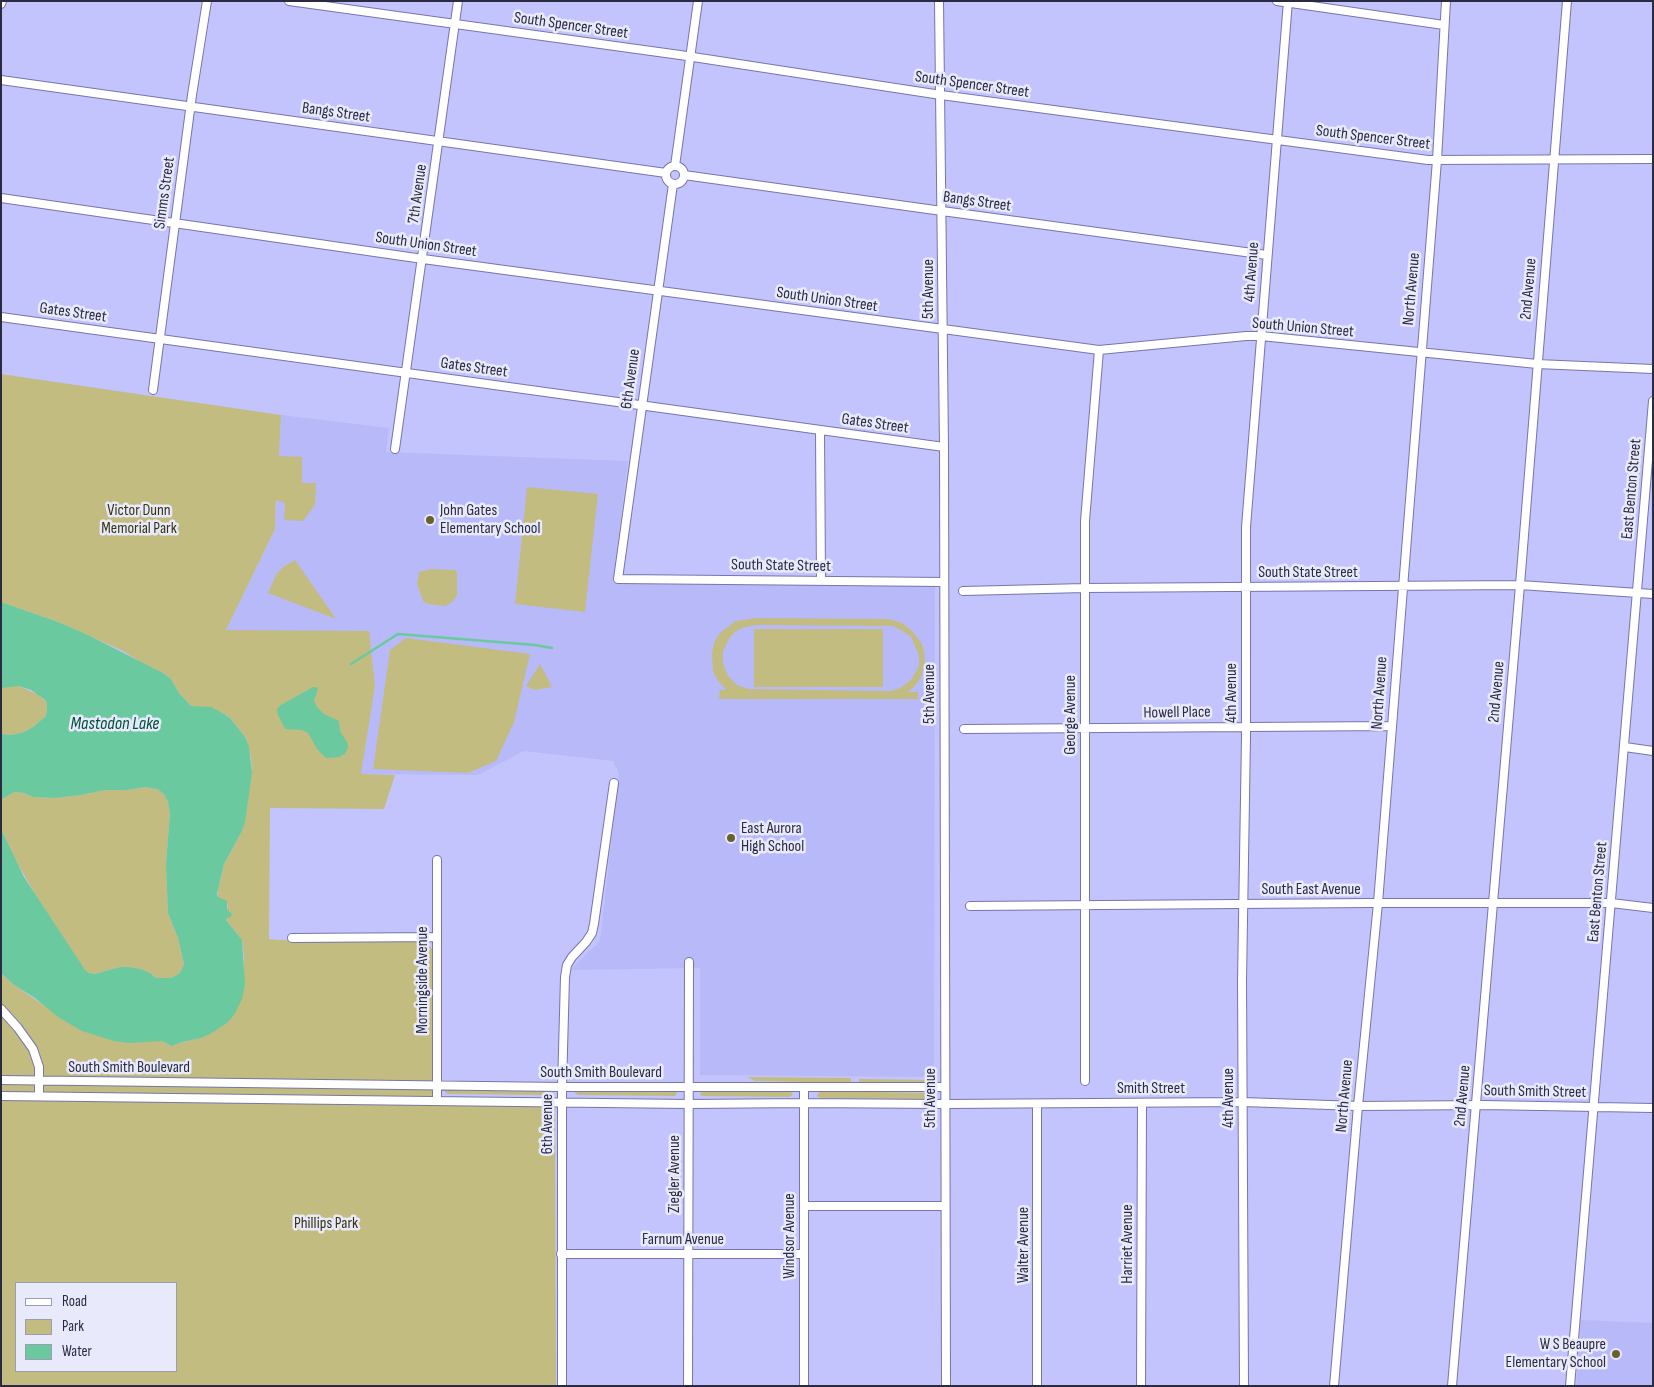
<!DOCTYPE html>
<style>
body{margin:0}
#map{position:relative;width:1654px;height:1387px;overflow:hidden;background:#c3c4fd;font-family:"Sofia Sans Condensed",sans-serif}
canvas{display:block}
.frame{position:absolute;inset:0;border:2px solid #2a2a40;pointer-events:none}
.legend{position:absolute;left:15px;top:1282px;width:162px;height:90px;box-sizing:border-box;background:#e8e9fb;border:1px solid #9c9db0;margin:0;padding:6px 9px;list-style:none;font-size:15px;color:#2a2a40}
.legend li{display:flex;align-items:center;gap:10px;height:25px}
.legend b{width:25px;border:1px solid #9c9db0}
</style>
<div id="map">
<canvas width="1654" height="1387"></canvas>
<div class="frame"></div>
<ul class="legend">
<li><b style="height:6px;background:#fff"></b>Road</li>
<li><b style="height:14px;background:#c2bc80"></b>Park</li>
<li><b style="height:14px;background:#6bc9a0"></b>Water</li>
</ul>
</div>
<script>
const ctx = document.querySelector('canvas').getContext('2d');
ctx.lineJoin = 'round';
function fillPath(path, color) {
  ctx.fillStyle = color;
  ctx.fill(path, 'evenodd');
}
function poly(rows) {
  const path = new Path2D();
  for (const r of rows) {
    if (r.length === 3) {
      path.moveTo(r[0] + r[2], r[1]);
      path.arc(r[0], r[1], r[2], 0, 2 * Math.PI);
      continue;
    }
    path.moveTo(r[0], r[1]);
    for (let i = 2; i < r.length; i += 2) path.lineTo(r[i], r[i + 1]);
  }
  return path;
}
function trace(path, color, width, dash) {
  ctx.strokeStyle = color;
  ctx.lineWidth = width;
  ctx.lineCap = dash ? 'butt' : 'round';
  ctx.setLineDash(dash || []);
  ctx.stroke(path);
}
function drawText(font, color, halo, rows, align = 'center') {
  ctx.font = font + ' "Sofia Sans Condensed",sans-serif';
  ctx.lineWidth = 5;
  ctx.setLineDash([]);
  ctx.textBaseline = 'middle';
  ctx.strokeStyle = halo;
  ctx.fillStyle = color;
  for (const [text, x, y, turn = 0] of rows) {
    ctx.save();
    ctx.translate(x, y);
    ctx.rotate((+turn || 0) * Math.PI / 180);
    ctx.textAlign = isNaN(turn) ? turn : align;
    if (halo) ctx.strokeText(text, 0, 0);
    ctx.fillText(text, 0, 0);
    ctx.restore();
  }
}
const built = poly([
 [281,415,389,428,386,452,628,461,613,581,736,585,935,585,934,1077,700,1075,700,968,570,970,600,941,619,774,613,761,524,751,478,775,360,774,375,686,226,630,275,529],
 [1581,1320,1653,1323,1653,1386,1576,1386]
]);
const green = poly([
 [1,374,281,415,279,456,302,457,302,483,316,483,315,505,303,521,284,520,285,503,276,500,275,529,226,630,369,631,375,686,361,774,395,775,384,809,270,808,269,939,279,940,407,941,423,942,428,944,432,949,433,960,432,1103,551,1105,555,1108,556,1386,1,1386,1,973,14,985,82,1031,162,1041,172,1046,182,1042,201,1038,227,1023,241,999,243,992,244,957,242,940,226,920,230,912,227,909,228,905,218,897,218,886,220,883,224,864,242,831,252,773,251,758,245,737,230,718,221,712,203,707,197,708,191,706,179,693,171,679,163,673,144,664,121,650,58,622,1,602],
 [16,1283,176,1283,176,1371,16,1371],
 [527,487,598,494,585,612,515,604],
 [295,560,336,619,268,593,276,575,283,567],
 [431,569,455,570,457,572,457,596,451,603,445,606,428,604,423,601,417,583,419,572],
 [757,618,889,619,902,623,912,631,922,644,924,652,925,663,921,677,915,686,908,692,918,692,918,699,719,699,720,690,726,690,716,678,713,670,712,655,713,647,716,639,721,632,736,621],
 [755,625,893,626,906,633,911,637,919,655,919,667,910,681,900,688,891,691,748,689,737,685,728,676,723,664,723,651,730,637,735,632,742,628],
 [754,629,883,629,883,687,754,687],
 [406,638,530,654,514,722,496,761,468,773,373,769,390,650],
 [540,664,552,687,535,690,526,686],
 [9,686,19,686,39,695,47,703,47,709,46,716,33,727,24,732,12,735,1,734,1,688],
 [145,787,157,789,164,794,168,802,170,813,166,864,168,913,178,938,184,964,180,973,171,978,156,978,150,973,141,969,129,967,120,967,95,974,89,973,84,970,38,899,16,861,1,829,1,798,4,798,14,792,24,793,33,797,55,798,81,795,105,790,127,790],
 [747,1077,851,1078,851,1083,755,1081],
 [859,1079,934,1080,934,1081,925,1083,859,1083],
 [445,1089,550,1090,551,1091,550,1094,547,1095,448,1094,445,1092],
 [675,1090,677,1093,675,1096,578,1095,575,1093,575,1091],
 [701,1091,790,1091,793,1094,790,1097,703,1096,700,1095],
 [820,1091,931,1093,934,1096,932,1099,820,1098,817,1096]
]);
const water = poly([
 [1,602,58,622,88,635,163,673,171,679,179,693,191,706,211,707,221,712,230,718,245,737,249,747,252,773,245,822,242,831,224,864,217,894,218,897,227,901,227,909,232,914,231,917,227,918,226,920,242,940,245,984,242,999,234,1015,227,1023,210,1034,201,1038,182,1042,172,1046,162,1041,129,1043,114,1041,82,1031,58,1017,35,998,14,985,1,973,1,829,24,877,85,970,89,973,95,974,120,967,129,967,141,969,150,973,156,978,171,978,180,973,184,964,178,938,168,913,166,864,170,813,168,802,164,794,157,789,145,787,127,790,105,790,81,795,55,798,33,797,24,793,14,792,4,798,1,798,1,734,12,735,24,732,33,727,46,716,47,709,47,703,44,699,31,690,19,686,1,688],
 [313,687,316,687,318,689,314,700,317,707,324,714,339,721,340,731,348,744,348,748,345,754,339,757,326,758,317,749,308,733,302,730,285,729,278,715,277,709,281,705]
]);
const stream = poly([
 [351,664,398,634,535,645,552,648]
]);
const minor = poly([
 [289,1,680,55,941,95,1428,160,1653,159],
 [939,1,944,447,946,1386],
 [1277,1,1444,25],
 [1,4,2,1],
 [1,80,666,173],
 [675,166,698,1],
 [675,175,9],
 [684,175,942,211,1267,255],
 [673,184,618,579,943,582],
 [1,198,423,259,1099,350,1246,336,1261,336,1537,364,1653,369],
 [1,317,944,447],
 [153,390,192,95,207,1],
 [820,431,821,581],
 [395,449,458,1],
 [963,591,1085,588,1520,585,1653,594],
 [964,729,1391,726],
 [1625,747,1653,751],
 [437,860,437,1101],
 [970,906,1370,903,1611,903,1653,908],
 [292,938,437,937],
 [1,1009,18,1028,33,1049,39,1067,39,1096],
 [1,1080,562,1087,945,1087],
 [1085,1081,1085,521,1099,350],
 [1,1096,689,1104,804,1103,945,1104,1243,1102,1358,1106,1484,1105,1653,1108],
 [804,1206,944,1206],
 [561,1254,804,1254],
 [562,1386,562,1087,565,977,567,965,572,957,586,942,592,933,594,924,614,783],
 [688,1386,689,962],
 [804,1386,804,1087],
 [1037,1386,1037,1104],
 [1141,1386,1142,1103],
 [1244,1386,1242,981,1246,737,1246,527,1288,1],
 [1334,1386,1358,1106,1378,903,1437,160,1446,1],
 [1452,1386,1520,585,1567,1],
 [1570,1386,1653,401]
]);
const markers = [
 [430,520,5,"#66612e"],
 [731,838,5,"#66612e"],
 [1616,1354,5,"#66612e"]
];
const streetNames = [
 ["South Spencer Street",571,26,8],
 ["South Spencer Street",972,85,8],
 ["Bangs Street",336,113,8],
 ["South Spencer Street",1373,138,7],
 ["Simms Street",165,193,-82],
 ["7th Avenue",418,194,-82],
 ["Bangs Street",977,202,8],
 ["South Union Street",426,245,8],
 ["4th Avenue",1252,272,-86],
 ["5th Avenue",929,289,-90],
 ["North Avenue",1412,289,-85],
 ["2nd Avenue",1529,289,-85],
 ["South Union Street",827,300,8],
 ["Gates Street",73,313,8],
 ["South Union Street",1303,328,5],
 ["Gates Street",474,368,8],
 ["6th Avenue",631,379,-82],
 ["Gates Street",875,424,8],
 ["East Benton Street",1632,489,-85],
 ["South State Street",781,566,1],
 ["South State Street",1308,573],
 ["2nd Avenue",1497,692,-85],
 ["4th Avenue",1232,693,-90],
 ["North Avenue",1380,693,-86],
 ["5th Avenue",930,694,-90],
 ["Howell Place",1177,713,-1],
 ["George Avenue",1071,715,-90],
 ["South East Avenue",1311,890],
 ["East Benton Street",1598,892,-85],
 ["Morningside Avenue",423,980,-90],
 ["South Smith Boulevard",129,1068],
 ["South Smith Boulevard",601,1073],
 ["Smith Street",1151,1089],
 ["South Smith Street",1535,1092,1],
 ["North Avenue",1345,1096,-85],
 ["2nd Avenue",1463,1096,-85],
 ["5th Avenue",931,1098,-90],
 ["4th Avenue",1229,1098,-90],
 ["6th Avenue",548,1124,-90],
 ["Ziegler Avenue",675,1174,-90],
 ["Windsor Avenue",790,1236,-90],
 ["Farnum Avenue",683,1240],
 ["Harriet Avenue",1128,1244,-90],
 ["Walter Avenue",1024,1245,-90]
];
const parkNames = [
 ["Victor Dunn",139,511],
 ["Memorial Park",139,529],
 ["Phillips Park",326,1224]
];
const poiNames = [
 ["John Gates",440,511],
 ["Elementary School",440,529],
 ["East Aurora",741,829],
 ["High School",741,847],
 ["W S Beaupre",1606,1345,"right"],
 ["Elementary School",1606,1363,"right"]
];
const waterNames = [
 ["Mastodon Lake",115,724]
];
fillPath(built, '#b8b9f8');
fillPath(green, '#c2bc80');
fillPath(water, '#6bc9a0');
trace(stream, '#6bc9a0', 2.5);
trace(minor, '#7676aa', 10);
trace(minor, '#fff', 8);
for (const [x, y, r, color] of markers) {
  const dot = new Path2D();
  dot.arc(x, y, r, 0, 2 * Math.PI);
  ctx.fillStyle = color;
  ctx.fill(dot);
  trace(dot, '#e8e9fb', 2);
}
drawText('16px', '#2a2a40', '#e8e9fb', streetNames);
drawText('16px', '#38340e', '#e8e9fb', parkNames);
drawText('16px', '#2a2a40', '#e8e9fb', poiNames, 'left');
drawText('italic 18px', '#005137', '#e8e9fb', waterNames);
</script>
